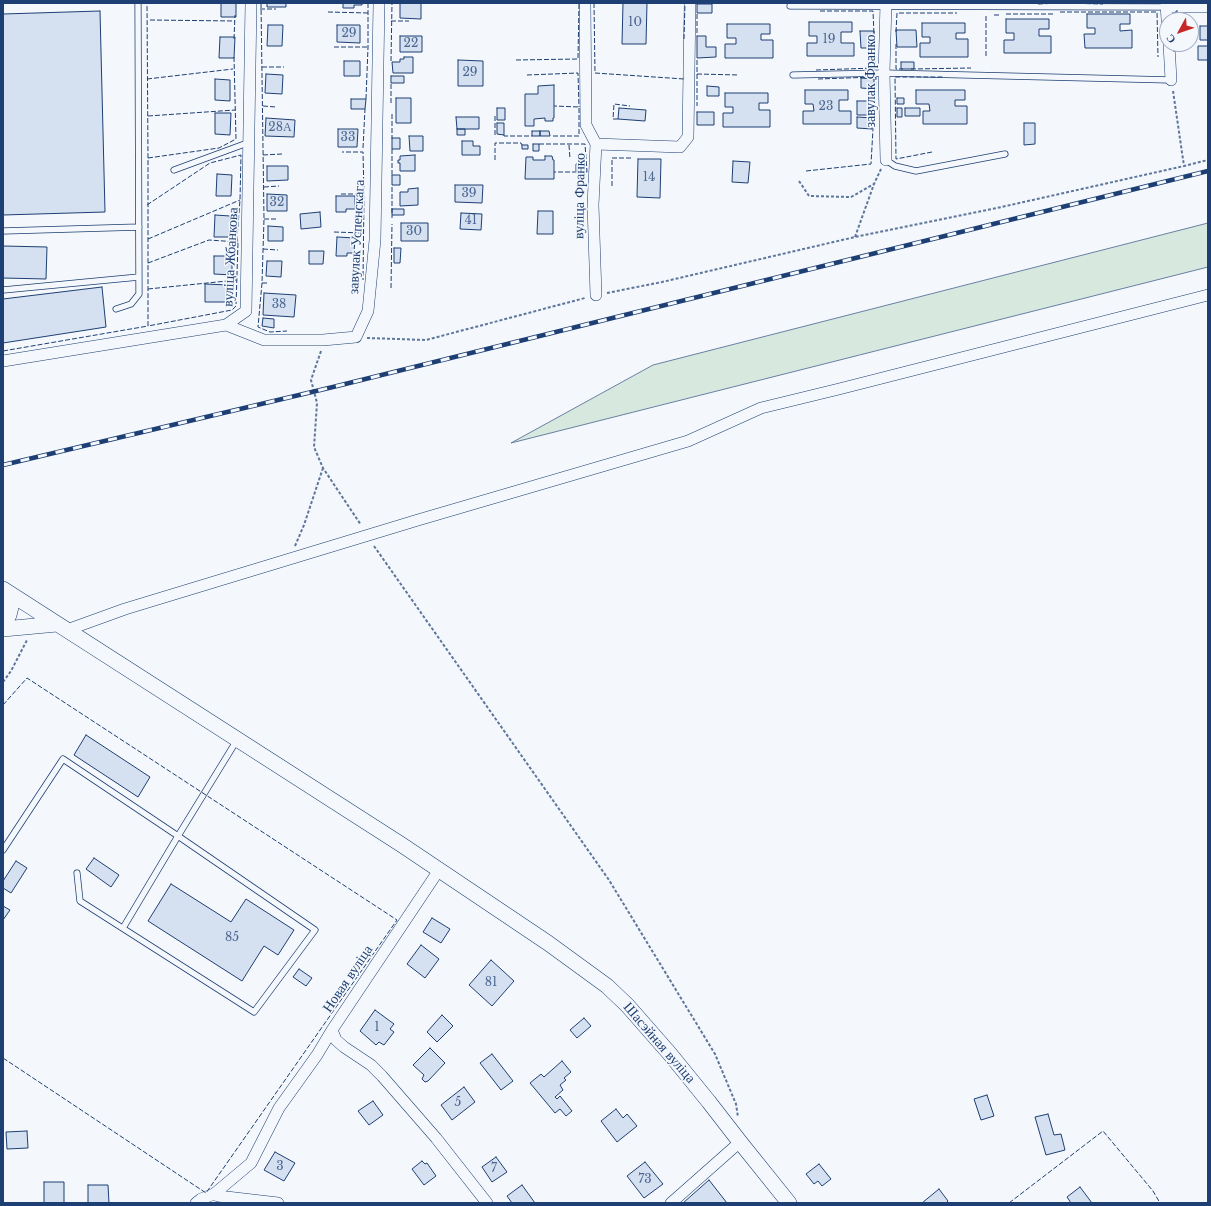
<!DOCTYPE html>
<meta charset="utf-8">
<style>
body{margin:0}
#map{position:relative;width:1211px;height:1206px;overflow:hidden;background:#f4f7fb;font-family:"Libre Baskerville",serif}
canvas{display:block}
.frame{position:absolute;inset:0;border:4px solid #1d3f73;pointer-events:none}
.north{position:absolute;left:1159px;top:12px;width:40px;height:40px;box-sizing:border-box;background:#f4f7fb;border:1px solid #9eadc5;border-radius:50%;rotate:230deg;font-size:11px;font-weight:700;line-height:16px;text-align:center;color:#1d3f73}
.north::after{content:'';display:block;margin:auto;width:14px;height:18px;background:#c62828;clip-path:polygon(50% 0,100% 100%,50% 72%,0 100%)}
</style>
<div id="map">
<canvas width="1211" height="1206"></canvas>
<div class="frame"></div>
<div class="north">С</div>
</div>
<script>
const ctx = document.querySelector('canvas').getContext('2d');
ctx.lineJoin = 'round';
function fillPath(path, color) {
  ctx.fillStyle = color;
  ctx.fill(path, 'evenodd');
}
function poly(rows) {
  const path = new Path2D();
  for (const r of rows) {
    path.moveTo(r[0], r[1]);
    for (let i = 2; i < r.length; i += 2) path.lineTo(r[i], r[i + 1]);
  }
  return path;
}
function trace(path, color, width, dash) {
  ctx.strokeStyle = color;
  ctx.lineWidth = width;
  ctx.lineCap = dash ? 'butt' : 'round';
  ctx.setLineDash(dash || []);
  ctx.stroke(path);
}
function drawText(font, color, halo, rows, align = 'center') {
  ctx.font = font + ' "Libre Baskerville",serif';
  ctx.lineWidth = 3;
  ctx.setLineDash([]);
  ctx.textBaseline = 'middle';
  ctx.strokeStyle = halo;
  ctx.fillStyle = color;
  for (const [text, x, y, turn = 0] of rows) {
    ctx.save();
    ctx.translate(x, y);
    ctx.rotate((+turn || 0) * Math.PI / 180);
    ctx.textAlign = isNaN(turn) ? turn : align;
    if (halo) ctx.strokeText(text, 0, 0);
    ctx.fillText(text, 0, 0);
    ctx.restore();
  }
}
const green = poly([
 [1208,223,1208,267,511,443,653,365,1208,223]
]);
const building = poly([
 [221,3,236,3,236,17,221,17,221,3],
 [267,3,286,3,286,7,267,7,267,3],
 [343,3,362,3,362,5,354,5,354,8,343,8,343,3],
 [400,3,421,3,421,19,400,18,400,3],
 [623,3,647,3,646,44,622,44,623,3],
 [697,4,712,4,712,13,697,13,697,4],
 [100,11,105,212,3,215,3,14,100,11],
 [1087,14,1130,14,1130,24,1120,24,1120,31,1132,30,1132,48,1085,48,1084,34,1095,34,1095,28,1087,28,1087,14],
 [1006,19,1049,19,1049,29,1039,29,1039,36,1051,36,1051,53,1004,53,1004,40,1014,40,1014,33,1006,33,1006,19],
 [809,22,852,22,852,32,841,32,841,43,854,43,854,56,807,56,807,43,817,43,817,36,809,36,809,22],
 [922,23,965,23,965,33,956,33,956,39,968,39,968,57,920,57,920,43,930,43,930,37,922,37,922,23],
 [727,24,770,24,770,34,761,34,761,40,773,40,773,58,725,58,725,44,736,44,736,38,727,38,727,24],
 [268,25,283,25,282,46,267,46,268,25],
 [337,25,360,25,360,43,337,42,337,25],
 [1200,26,1208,26,1208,60,1198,60,1198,46,1208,46,1208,40,1200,40,1200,26],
 [896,30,916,30,917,47,897,47,896,30],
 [860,31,874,31,874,48,861,48,860,31],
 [400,36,422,36,422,52,400,52,400,36],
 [697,36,706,36,706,47,716,47,716,57,697,58,697,36],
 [220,37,235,37,234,58,219,58,220,37],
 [404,57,413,57,413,73,393,73,392,62,400,62,400,59,404,59,404,57],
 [458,60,483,61,483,86,458,86,458,60],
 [344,61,360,61,360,76,344,76,344,61],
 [901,62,914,62,914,69,901,69,901,62],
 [266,74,283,75,282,94,265,93,266,74],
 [391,76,404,76,404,83,391,83,391,76],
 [861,78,874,79,874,89,861,88,861,78],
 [215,79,230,80,230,101,215,100,215,79],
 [554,85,554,118,553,118,553,121,545,121,545,118,534,119,534,126,525,126,525,94,538,94,538,86,554,85],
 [707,86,719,87,719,96,707,96,707,86],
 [805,90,848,90,848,100,839,100,839,111,851,111,851,124,803,124,803,111,814,111,813,104,805,104,805,90],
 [916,90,965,90,965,100,955,100,955,106,967,106,967,124,923,124,923,111,930,111,929,104,916,104,916,90],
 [725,93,768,93,768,103,759,103,759,110,770,110,770,127,723,127,723,113,733,113,733,107,725,107,725,93],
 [396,98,411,98,411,123,396,123,396,98],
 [897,98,904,98,904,104,897,104,897,98],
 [351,99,366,99,365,109,351,109,351,99],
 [857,101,874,101,873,115,857,115,857,101],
 [497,108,505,108,505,120,497,120,497,108],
 [619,108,646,110,645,121,618,119,619,108],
 [897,108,902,108,902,117,897,117,897,108],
 [905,108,920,108,920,116,905,116,905,108],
 [697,112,714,112,714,125,697,125,697,112],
 [215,113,231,113,230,135,215,134,215,113],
 [456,117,479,117,479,129,457,129,456,117],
 [857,117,873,118,872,129,857,128,857,117],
 [266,118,295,120,294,137,265,136,266,118],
 [497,123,504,123,504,135,497,134,497,123],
 [1024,123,1035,123,1035,144,1024,145,1024,123],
 [338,129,358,129,357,147,338,147,338,129],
 [457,129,465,129,465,135,457,135,457,129],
 [532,131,540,131,540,136,532,136,532,131],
 [540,131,549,131,550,136,540,136,540,131],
 [409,136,423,136,423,151,410,151,409,136],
 [392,138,400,138,400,149,392,149,392,138],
 [462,141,473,141,473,146,480,146,480,155,462,155,462,141],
 [533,144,539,144,539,151,533,151,533,144],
 [522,145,528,145,528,149,522,149,522,145],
 [415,155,415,171,400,171,400,163,398,163,398,160,400,160,400,156,415,155],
 [545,156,552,156,553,160,554,160,554,179,525,179,526,157,533,157,533,160,545,160,545,156],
 [638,159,661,159,660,198,637,197,638,159],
 [733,161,750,162,748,183,732,182,733,161],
 [581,163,581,170,576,171,576,164,581,163],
 [267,166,288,166,288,180,267,181,267,166],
 [217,174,232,175,231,196,216,196,217,174],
 [392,175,400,175,400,185,392,185,392,175],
 [455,185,483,185,482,203,455,202,455,185],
 [418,188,418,205,400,206,400,192,408,192,408,189,418,188],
 [267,194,287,195,287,211,267,211,267,194],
 [336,196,355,196,355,209,346,209,346,212,336,212,336,196],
 [392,209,404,209,404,215,392,215,392,209],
 [538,211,553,211,553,234,537,234,538,211],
 [320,212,321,227,301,229,300,214,320,212],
 [461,213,482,214,481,230,460,229,461,213],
 [215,215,230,216,229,237,214,237,215,215],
 [401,223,428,223,428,241,401,241,401,223],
 [268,226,283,227,283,241,268,241,268,226],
 [337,237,355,238,354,253,347,253,347,256,336,256,337,237],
 [3,246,47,247,46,279,3,278,3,246],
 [394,248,401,248,400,263,394,263,394,248],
 [309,251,324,251,323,264,309,264,309,251],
 [214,256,232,256,232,275,214,274,214,256],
 [267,261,282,261,281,277,266,276,267,261],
 [205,284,228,285,227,302,205,302,205,284],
 [102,287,106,327,3,343,3,299,102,287],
 [264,293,296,295,294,317,263,315,264,293],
 [263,318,274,319,274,328,262,326,263,318],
 [86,735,150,777,138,797,74,755,86,735],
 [94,858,119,875,111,887,86,869,94,858],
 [16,861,27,868,11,893,3,888,3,881,16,861],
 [171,884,231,922,246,899,294,930,278,955,264,946,242,981,148,921,171,884],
 [3,906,10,910,3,920,3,906],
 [432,918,450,929,441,943,423,932,432,918],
 [421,945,439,959,425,978,407,964,421,945],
 [491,960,514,981,492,1006,469,985,491,960],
 [299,969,312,978,306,986,293,977,299,969],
 [375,1010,394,1024,390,1029,394,1032,384,1045,379,1042,376,1045,360,1031,375,1010],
 [442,1015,453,1026,437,1042,427,1032,442,1015],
 [584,1018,591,1026,577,1038,570,1030,584,1018],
 [430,1048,445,1063,428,1081,425,1082,422,1079,424,1075,413,1065,430,1048],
 [492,1054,513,1081,501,1090,480,1063,492,1054],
 [562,1061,571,1072,564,1078,566,1080,560,1085,563,1090,555,1097,557,1099,560,1096,572,1111,566,1116,560,1109,555,1113,530,1083,541,1074,544,1077,562,1061],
 [464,1087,475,1102,452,1120,441,1105,464,1087],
 [987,1095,994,1116,981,1120,974,1099,987,1095],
 [373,1101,383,1115,369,1125,358,1111,373,1101],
 [616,1109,623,1118,627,1114,637,1126,617,1142,601,1121,616,1109],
 [1048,1114,1054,1135,1061,1134,1065,1150,1046,1155,1035,1117,1048,1114],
 [27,1131,28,1148,7,1149,6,1132,27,1131],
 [275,1152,295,1163,284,1181,264,1170,275,1152],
 [496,1157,507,1172,492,1182,482,1167,496,1157],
 [422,1161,425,1164,427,1163,436,1176,424,1185,412,1169,422,1161],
 [645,1162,663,1184,644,1198,627,1176,645,1162],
 [819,1164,831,1179,822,1186,818,1181,814,1184,806,1174,819,1164],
 [709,1180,727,1203,683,1203,709,1180],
 [44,1182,64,1182,64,1203,44,1203,44,1182],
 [88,1185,108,1185,109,1203,88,1203,88,1185],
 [522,1185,535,1203,512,1203,507,1196,522,1185],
 [1080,1187,1092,1203,1071,1203,1067,1197,1080,1187],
 [939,1189,948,1201,946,1203,922,1203,939,1189]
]);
const path = poly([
 [1173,91,1184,166,1208,160],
 [799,181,809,196,851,197,874,184],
 [855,237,874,184,881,169],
 [607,293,662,282,855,237,997,208,1184,166],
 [367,338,426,340,585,298],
 [321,351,311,380,317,403,314,447,323,468,361,525],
 [295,546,304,525,323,468],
 [374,546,609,880,715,1054,736,1104,738,1117],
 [3,682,11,671,27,640]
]);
const service = poly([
 [790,6,1166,7],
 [793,75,884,73,1171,80],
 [886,160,895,166,916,171,1005,154],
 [174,170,250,142],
 [3,231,139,227],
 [3,290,139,277],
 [116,309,131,304,139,294,138,3],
 [3,850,63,759,178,836,237,740],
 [77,873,80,901,254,1012,315,930,178,836,123,928]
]);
const minor = poly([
 [585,3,586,125,596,144,593,205,596,295],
 [886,3,884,73,886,160],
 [1166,3,1167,20],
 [1166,7,1208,7],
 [1169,44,1171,80],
 [596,144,680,147,688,137,690,3],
 [226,325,264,340,323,340,356,337,368,311,375,240,379,3],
 [3,361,226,325,246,311,251,3],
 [67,630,125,609,418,520,688,441,761,408,839,389,1208,295],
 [439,870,332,1030,336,1040,344,1047,371,1065,382,1076,436,1138,487,1203],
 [214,1194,218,1196,278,1203],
 [196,1203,201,1199,214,1194,251,1163,279,1108,317,1055,332,1030],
 [671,1203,740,1142]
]);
const secondary = poly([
 [3,589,402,845,548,943,607,986,627,1005,670,1054,709,1102,740,1142,789,1203],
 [3,590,7,595,11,607,9,615,3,624],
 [3,629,57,624]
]);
const rail = poly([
 [3,465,333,387,1208,171]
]);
const fence = poly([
 [261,3,264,219,262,283,258,327,270,332,287,331],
 [594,3,595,73,684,79,684,77],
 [972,3,973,3],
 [979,3,986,3],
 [1065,3,1103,4],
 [1113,3,1155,3],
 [1038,4,1060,3],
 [260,9,276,9],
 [820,11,873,11,874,34],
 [328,12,368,13],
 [1060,12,1157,12,1158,57],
 [697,14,697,34],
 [1006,14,1053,14],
 [994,15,1001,15],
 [150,20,235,21],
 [1175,20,1176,11,1178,11],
 [391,21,409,21],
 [896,32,897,13,957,13],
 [234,39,235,15],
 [684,39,685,3],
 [896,44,896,69,903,69],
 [334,47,368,47],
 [1174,52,1175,44],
 [986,56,986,16],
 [516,60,578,59,579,3],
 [697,60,697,106],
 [391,61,392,3],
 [262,67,284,67],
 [911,69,971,68],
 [816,70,875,68,874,46],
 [697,74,739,75],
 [527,75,578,73,579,107],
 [147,79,233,69],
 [818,79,876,77,875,103],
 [366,99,368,47,368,3],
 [391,103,391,83],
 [263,106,276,107],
 [392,114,392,138],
 [148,116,235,110],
 [495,116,495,136],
 [618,119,613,119,614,104,630,106],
 [504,135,504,136,532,136],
 [553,136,579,136,579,107,554,106],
 [539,144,585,144,587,172,554,172],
 [569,145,570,159],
 [363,148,365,109],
 [392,149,392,174],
 [932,152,896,159,895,77,944,77],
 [263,155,282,154],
 [148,158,219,148,236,139,234,57],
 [495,160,495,143,521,143,522,145],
 [806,171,871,164,874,111],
 [612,186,612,158,632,158],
 [264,187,279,186],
 [392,187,392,218],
 [341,194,364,194,363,152,342,152],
 [355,196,364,196,363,280],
 [147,205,210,163,241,155,240,200,237,238,238,242,236,306,232,310,148,326],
 [264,219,277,219],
 [334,232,363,233],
 [148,239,240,200],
 [263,249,278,250],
 [148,263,209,240,238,242],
 [262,283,269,283],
 [391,288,392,224],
 [148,289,237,280],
 [3,351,148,326,148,158,147,3],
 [3,705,27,678,397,920,206,1193,3,1058],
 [1009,1203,1103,1131,1153,1191,1160,1203]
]);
const numberNames = [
 ["10",635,23],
 ["29",349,34],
 ["19",829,40],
 ["22",411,44],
 ["29",470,73],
 ["23",826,107],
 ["28А",280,128],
 ["33",348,138],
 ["14",649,178],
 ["39",469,194],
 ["32",277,203],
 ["41",471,221],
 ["30",414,232],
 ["38",279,305],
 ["85",232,938],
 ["81",491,983],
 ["1",377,1028],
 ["5",458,1103],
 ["3",280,1167],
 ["7",494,1169],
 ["73",645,1180]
];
const streetNames = [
 ["завулак Франко",871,81,-90],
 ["вуліца Франко",580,196,-89],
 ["завулак Успенскага",357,237,-87],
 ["вуліца Жбанкова",231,257,-87],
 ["Новая вуліца",348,979,-56],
 ["Шасэйная вуліца",659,1043,49]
];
fillPath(green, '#d7e8df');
trace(green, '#687fa3', 1);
fillPath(building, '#d5e0f0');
trace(building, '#1d3f73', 1);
trace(service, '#1d3f73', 7);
trace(minor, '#1d3f73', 12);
trace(secondary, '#1d3f73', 16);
trace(path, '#5e769c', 2, [3, 2]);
trace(service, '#f4f7fb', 5.5);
trace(minor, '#f4f7fb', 11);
trace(secondary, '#f4f7fb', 15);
trace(rail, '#1d3f73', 4.5);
trace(rail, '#f4f7fb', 3, [9]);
trace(fence, '#1d3f73', 1, [5, 2]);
drawText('12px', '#4b6792', null, numberNames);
drawText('14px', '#1d3f73', '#f4f7fb', streetNames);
</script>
